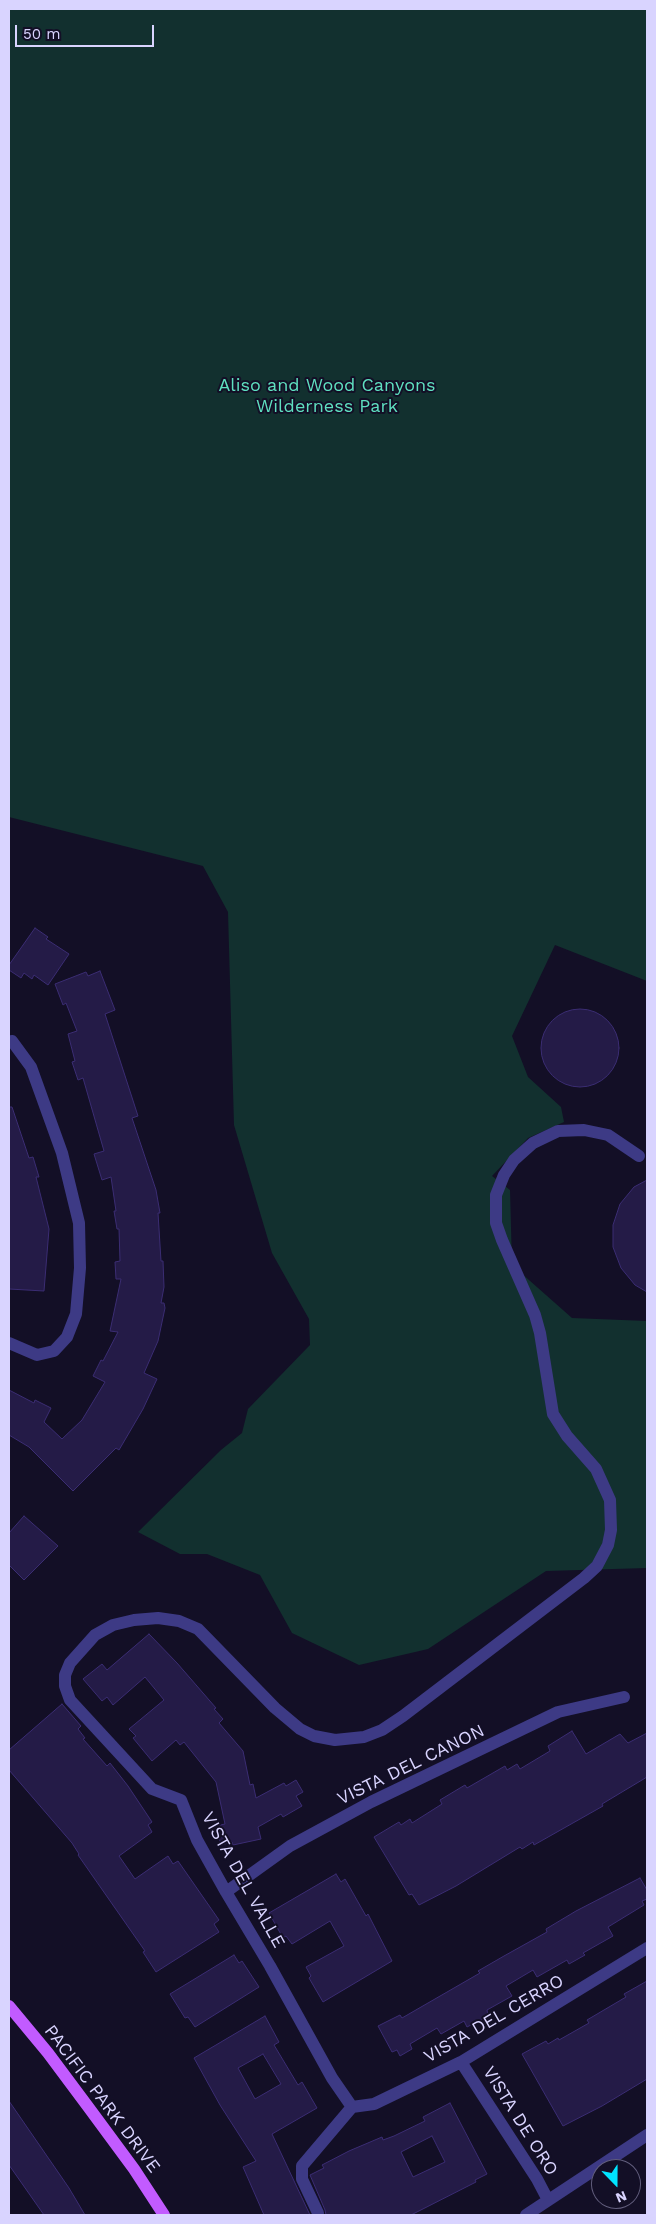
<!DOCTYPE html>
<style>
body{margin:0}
#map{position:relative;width:656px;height:2224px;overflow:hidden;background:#130f26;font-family:"Work Sans",sans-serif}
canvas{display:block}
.frame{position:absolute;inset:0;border:10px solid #d9d4ff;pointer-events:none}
.north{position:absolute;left:591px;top:2159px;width:50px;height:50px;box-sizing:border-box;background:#130f26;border:1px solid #625e7d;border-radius:50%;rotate:158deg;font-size:14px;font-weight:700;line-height:20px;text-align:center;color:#d9d4ff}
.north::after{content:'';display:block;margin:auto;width:18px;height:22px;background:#00e5ff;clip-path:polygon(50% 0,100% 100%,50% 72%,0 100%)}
.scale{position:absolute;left:15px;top:25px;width:139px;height:22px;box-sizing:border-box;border:2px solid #d9d4ff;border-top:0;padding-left:6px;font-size:15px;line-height:18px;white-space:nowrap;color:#d9d4ff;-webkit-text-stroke:4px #130f26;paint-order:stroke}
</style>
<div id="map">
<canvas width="656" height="2224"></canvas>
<div class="frame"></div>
<div class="north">N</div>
<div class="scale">50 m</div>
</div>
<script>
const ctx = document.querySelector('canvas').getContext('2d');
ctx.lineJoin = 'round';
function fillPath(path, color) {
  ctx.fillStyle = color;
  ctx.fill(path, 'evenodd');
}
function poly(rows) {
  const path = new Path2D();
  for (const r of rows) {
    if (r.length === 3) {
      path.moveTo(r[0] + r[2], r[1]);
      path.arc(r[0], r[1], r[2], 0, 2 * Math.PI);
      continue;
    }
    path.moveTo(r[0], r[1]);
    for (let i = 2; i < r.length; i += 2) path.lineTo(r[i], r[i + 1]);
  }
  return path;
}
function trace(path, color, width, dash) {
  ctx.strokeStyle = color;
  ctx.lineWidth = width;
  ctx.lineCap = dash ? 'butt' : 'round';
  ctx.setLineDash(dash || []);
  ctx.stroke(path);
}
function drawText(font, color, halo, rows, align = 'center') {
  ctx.font = font + ' "Work Sans",sans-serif';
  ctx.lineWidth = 4;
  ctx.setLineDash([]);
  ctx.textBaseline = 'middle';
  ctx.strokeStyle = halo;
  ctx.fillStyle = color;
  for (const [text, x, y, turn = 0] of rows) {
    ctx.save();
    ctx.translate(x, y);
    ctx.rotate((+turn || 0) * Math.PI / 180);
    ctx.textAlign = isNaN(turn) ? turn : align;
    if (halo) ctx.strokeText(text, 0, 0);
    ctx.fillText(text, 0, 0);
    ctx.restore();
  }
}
const green = poly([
 [9,9,647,9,647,981,555,945,512,1036,528,1077,561,1107,564,1122,528,1138,492,1176,510,1190,512,1265,572,1318,647,1321,647,1568,546,1571,428,1649,359,1665,292,1633,260,1575,207,1554,180,1554,138,1532,221,1450,242,1433,248,1409,310,1345,309,1319,272,1253,234,1125,228,912,203,866,9,817]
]);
const building = poly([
 [35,928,48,937,46,939,69,954,48,985,34,975,32,979,24,973,21,978,9,970,9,965,35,928],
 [100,971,115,1010,105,1014,138,1116,132,1118,156,1190,160,1213,158,1213,161,1261,163,1261,164,1287,161,1303,164,1303,165,1308,158,1341,144,1373,157,1379,143,1409,119,1450,116,1448,73,1491,29,1447,9,1435,9,1390,34,1403,35,1400,51,1408,44,1422,62,1439,82,1420,105,1382,93,1376,101,1360,103,1361,118,1332,110,1331,121,1279,116,1279,115,1262,120,1261,119,1229,117,1229,114,1211,116,1211,111,1177,102,1180,94,1154,104,1151,83,1078,78,1080,72,1062,75,1061,68,1034,77,1031,66,1003,63,1005,55,984,86,972,88,976,100,971],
 [580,1048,39],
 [9,1107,12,1107,29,1158,33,1157,39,1177,36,1177,49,1229,44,1291,9,1289,9,1107],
 [647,1180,647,1292,635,1285,621,1268,613,1247,613,1225,620,1204,634,1187,647,1180],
 [24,1516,58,1546,24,1580,9,1565,9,1533,24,1516],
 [149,1634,177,1663,216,1708,214,1709,223,1719,219,1723,243,1751,250,1785,253,1784,256,1798,284,1783,286,1786,296,1780,303,1792,296,1796,302,1806,283,1817,281,1814,258,1827,261,1839,233,1845,232,1842,221,1845,216,1826,225,1824,216,1782,184,1742,180,1745,176,1740,152,1761,133,1738,136,1736,129,1729,164,1700,145,1677,113,1705,107,1697,102,1701,83,1679,102,1664,107,1670,149,1634],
 [62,1704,81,1726,78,1729,85,1738,83,1739,107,1766,110,1763,128,1786,152,1822,148,1825,152,1832,119,1856,135,1879,168,1856,173,1864,178,1861,219,1920,214,1924,219,1932,156,1972,143,1952,145,1951,78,1855,79,1854,72,1843,9,1770,9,1750,62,1704],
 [572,1731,586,1754,620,1734,628,1743,647,1733,647,1777,602,1804,603,1806,534,1845,533,1842,522,1849,520,1847,456,1886,419,1905,412,1894,409,1895,374,1837,399,1822,401,1825,410,1819,412,1823,442,1804,440,1800,465,1785,467,1788,505,1766,507,1770,517,1764,520,1769,550,1751,548,1746,572,1731],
 [336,1874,341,1882,345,1879,366,1916,368,1914,392,1961,323,2002,309,1978,311,1976,306,1967,344,1946,330,1921,292,1944,286,1936,283,1938,269,1913,336,1874],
 [640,1878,647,1890,647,1899,642,1901,644,1905,608,1927,613,1936,583,1953,585,1955,569,1964,567,1960,537,1977,533,1970,506,1986,512,1996,487,2010,488,2016,467,2027,464,2021,441,2034,437,2028,410,2044,412,2049,400,2056,397,2050,392,2052,378,2026,400,2015,402,2018,480,1973,478,1971,504,1956,547,1932,546,1929,576,1911,640,1878],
 [234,1955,239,1963,242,1961,259,1987,195,2027,188,2017,185,2018,170,1994,234,1955],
 [647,1981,647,2079,602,2106,563,2126,522,2054,546,2041,548,2044,558,2038,559,2040,589,2023,587,2020,626,1997,624,1994,647,1981],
 [265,2016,279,2042,274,2045,298,2085,302,2082,317,2108,272,2134,310,2215,264,2215,243,2167,256,2161,220,2105,194,2058,265,2016],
 [263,2054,281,2084,255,2099,238,2068,263,2054],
 [9,2101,69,2188,85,2215,44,2215,9,2165,9,2101],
 [450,2103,487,2174,475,2180,476,2182,411,2215,326,2215,325,2210,310,2175,324,2168,322,2165,349,2151,382,2137,383,2140,394,2136,425,2121,423,2117,450,2103],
 [432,2136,445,2162,413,2177,401,2152,432,2136]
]);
const minor = poly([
 [9,1343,37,1355,54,1351,67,1337,76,1314,80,1268,79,1223,62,1153,31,1067,12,1041],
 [226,1892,290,1846,371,1802,558,1712,624,1697],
 [461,2062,537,2179,548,2200],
 [352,2107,332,2078,270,1966,226,1892,197,1840,181,1800,152,1789,70,1700,65,1686,65,1675,70,1663,95,1635,113,1625,134,1620,158,1618,179,1621,198,1629,275,1708,300,1729,314,1736,335,1740,364,1737,382,1730,403,1716,584,1578,597,1566,608,1545,611,1530,610,1500,596,1469,567,1436,553,1414,540,1333,535,1315,502,1240,496,1223,496,1195,504,1175,514,1160,533,1143,558,1131,584,1130,608,1135,639,1156],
 [352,2107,374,2104,461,2062,647,1948],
 [318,2213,302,2179,302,2166,352,2107],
 [526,2215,647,2135]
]);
const major = poly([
 [9,2006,48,2053,89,2108,134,2169,164,2215]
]);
const parkNames = [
 ["Aliso and Wood Canyons",327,386],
 ["Wilderness Park",327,407]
];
const streetNames = [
 ["VISTA DEL CANON",411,1765,-26],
 ["VISTA DEL VALLE",243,1880,61],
 ["VISTA DEL CERRO",494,2019,-30],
 ["PACIFIC PARK DRIVE",102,2099,53],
 ["VISTA DE ORO",520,2121,58]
];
fillPath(green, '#12302f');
fillPath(building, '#241b47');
trace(building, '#3b2d73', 1);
trace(minor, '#3d3a85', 12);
trace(major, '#c25bff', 12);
drawText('18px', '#5fe0c0', '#130f26', parkNames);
drawText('18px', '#d9d4ff', '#130f26', streetNames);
</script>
